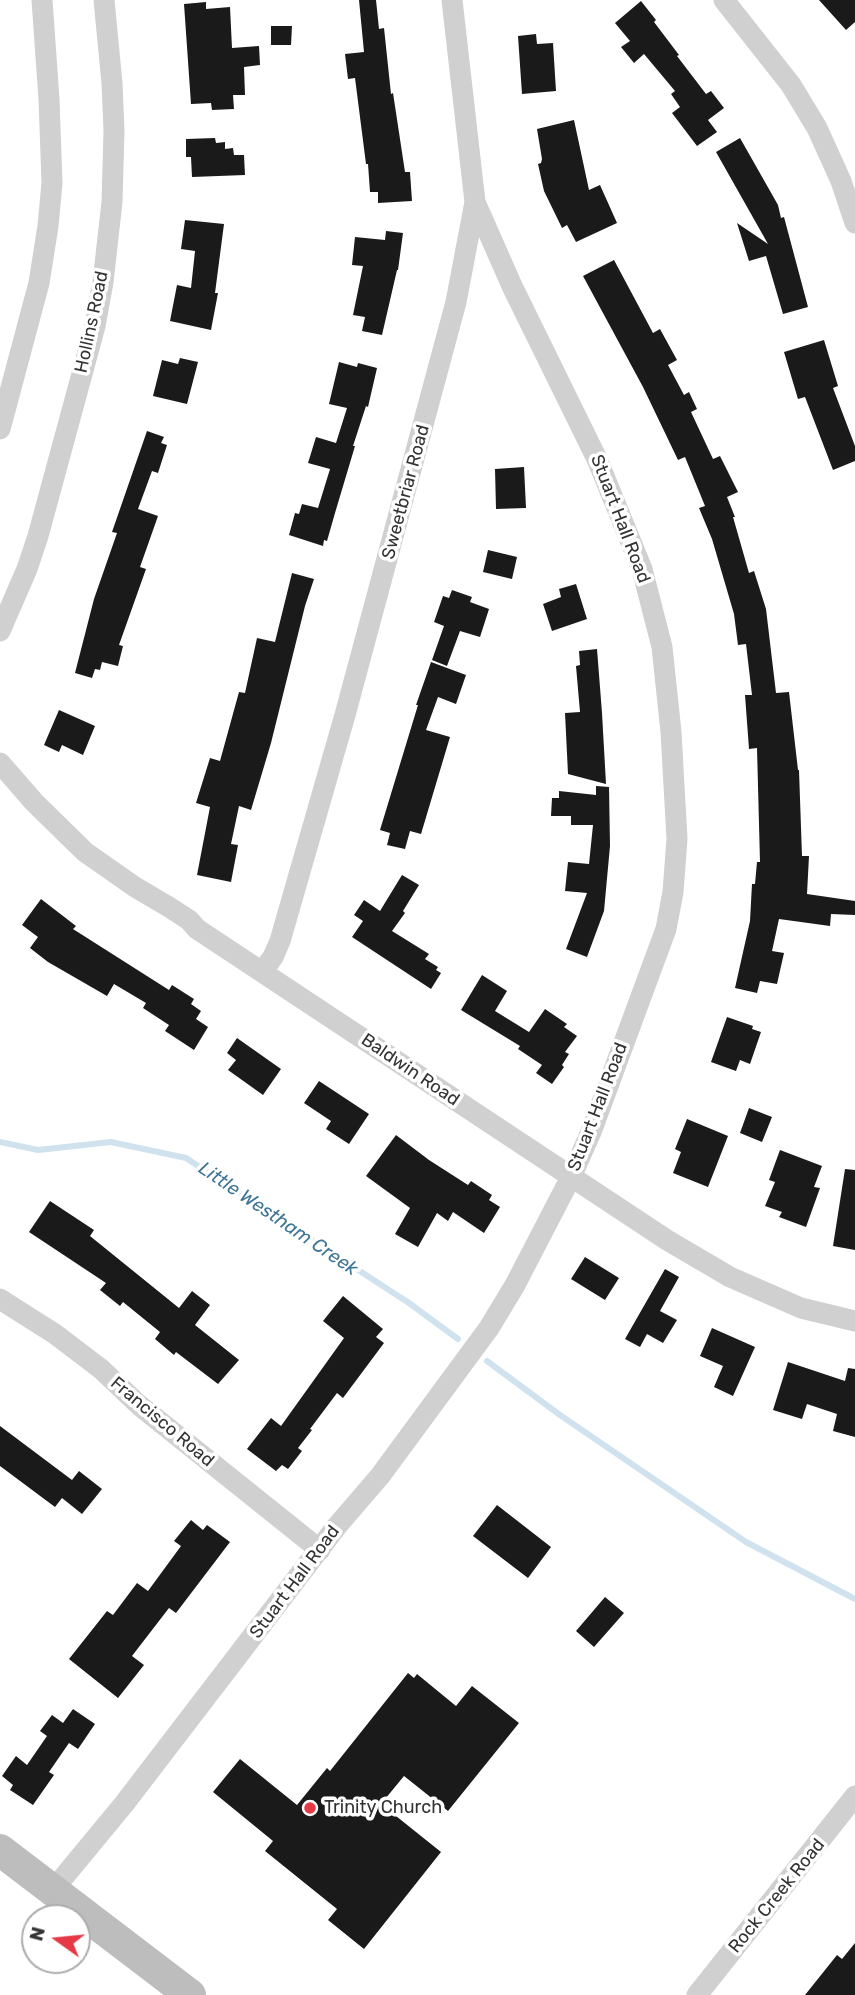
<!DOCTYPE html>
<style>
body{margin:0}
#map{position:relative;width:855px;height:1995px;overflow:hidden;background:#fff;font-family:Rubik,sans-serif}
canvas{display:block}
.north{position:absolute;left:21px;top:1904px;width:70px;height:70px;box-sizing:border-box;background:#fff;border:2px solid #adadad;border-radius:50%;rotate:285deg;font-size:19px;font-weight:700;line-height:28px;text-align:center;color:#333}
.north::after{content:'';display:block;margin:auto;width:24px;height:32px;background:#e63946;clip-path:polygon(50% 0,100% 100%,50% 72%,0 100%)}
</style>
<div id="map">
<canvas width="855" height="1995"></canvas>
<div class="north">N</div>
</div>
<script>
const ctx = document.querySelector('canvas').getContext('2d');
ctx.lineJoin = 'round';
function poly(rows) {
  const path = new Path2D();
  for (const r of rows) {
    path.moveTo(r[0], r[1]);
    for (let i = 2; i < r.length; i += 2) path.lineTo(r[i], r[i + 1]);
  }
  return path;
}
function trace(path, color, width, dash) {
  ctx.strokeStyle = color;
  ctx.lineWidth = width;
  ctx.lineCap = dash ? 'butt' : 'round';
  ctx.setLineDash(dash || []);
  ctx.stroke(path);
}
function fillPath(path, color) {
  ctx.fillStyle = color;
  ctx.fill(path, 'evenodd');
}
function drawText(font, color, halo, rows, align = 'center') {
  ctx.font = font + ' Rubik,sans-serif';
  ctx.lineWidth = 7;
  ctx.setLineDash([]);
  ctx.textBaseline = 'middle';
  ctx.strokeStyle = halo;
  ctx.fillStyle = color;
  for (const [text, x, y, turn = 0] of rows) {
    ctx.save();
    ctx.translate(x, y);
    ctx.rotate((+turn || 0) * Math.PI / 180);
    ctx.textAlign = isNaN(turn) ? turn : align;
    if (halo) ctx.strokeText(text, 0, 0);
    ctx.fillText(text, 0, 0);
    ctx.restore();
  }
}
const stream = poly([
 [0,1142,38,1150,111,1142,186,1158,409,1303,458,1339],
 [487,1361,560,1415,746,1542,855,1599]
]);
const building = poly([
 [359,0,376,0,379,29,384,28,391,94,393,93,405,172,410,172,412,201,378,203,378,192,370,192,368,164,366,164,355,78,348,79,345,54,364,52],
 [819,0,855,0,855,22,846,30],
 [641,1,656,20,654,22,679,55,677,56,706,94,711,91,724,108,708,120,717,132,697,146,672,113,680,107,671,94,675,91,644,54,634,63,621,47,630,41,615,23],
 [206,2,206,9,230,7,232,48,259,46,260,65,244,67,245,95,233,95,234,109,212,110,211,103,191,104,184,4],
 [271,26,292,26,291,45,271,45],
 [536,34,537,44,553,43,556,91,522,94,518,36],
 [574,120,589,190,600,185,617,223,576,242,567,225,562,228,544,191,538,164,541,163,542,159,537,129],
 [215,138,216,143,225,142,225,149,233,148,234,155,244,155,245,175,192,177,191,157,186,157,186,139],
 [740,138,778,205,781,218,784,217,808,307,783,314,766,256,749,261,737,223,768,244,716,152],
 [185,220,224,224,215,293,218,293,211,330,170,321,177,285,191,288,195,251,181,249],
 [386,231,403,233,398,270,397,270,382,335,362,331,365,317,353,315,363,266,352,265,355,237,385,240],
 [614,260,653,333,660,329,677,360,668,365,684,395,689,392,697,409,691,412,713,459,720,456,738,492,727,497,735,517,733,517,749,573,754,571,766,609,776,693,789,692,798,770,799,770,802,856,809,856,807,894,855,901,855,915,831,914,830,926,779,919,772,951,784,953,777,984,760,981,757,993,735,988,750,921,752,884,755,884,757,862,760,862,757,748,749,749,745,695,752,695,746,644,738,645,734,614,712,539,699,508,705,506,685,457,678,460,643,387,583,276],
 [824,340,838,386,833,388,855,446,855,461,833,470,805,397,798,399,784,352],
 [180,358,198,362,187,404,153,396,162,360,178,364],
 [339,362,357,367,358,363,377,368,368,407,366,406,353,446,355,446,335,513,327,541,324,540,323,546,289,535,295,513,299,514,302,504,318,508,330,469,308,463,316,437,336,443,347,408,329,404],
 [147,431,164,437,161,443,167,445,158,473,152,471,138,509,158,516,140,567,146,569,119,645,123,646,118,666,102,662,100,670,95,669,92,678,75,673,94,599,117,533,112,532],
 [524,467,526,508,496,509,495,469],
 [488,550,517,557,512,579,483,572],
 [292,573,314,579,305,606,271,743,251,810,239,806,231,844,238,845,231,882,197,875,210,807,196,803,210,758,220,761,239,692,245,693,257,638,275,642],
 [576,584,587,619,552,631,543,604,561,597,559,589],
 [452,590,472,597,470,602,489,609,480,637,460,631,447,666,432,660,444,626,434,622,443,596,449,598],
 [597,649,602,713,606,784,568,774,565,713,580,712,576,666,580,665,579,651],
 [431,662,466,675,456,704,438,697,426,730,450,737,421,834,410,831,405,849,387,845,390,833,380,830,418,705,416,705],
 [59,710,95,726,83,755,62,745,59,752,44,745],
 [596,786,609,787,610,846,604,911,587,957,566,949,587,893,565,891,568,862,589,864,593,825,571,825,571,816,551,816,552,798,559,798,559,791,596,795],
 [402,875,419,885,403,911,405,913,392,931,429,954,425,959,438,967,436,970,441,973,431,989,352,937,363,921,354,915,364,900,380,911],
 [41,899,76,926,73,929,169,990,172,985,194,999,191,1004,201,1011,196,1019,208,1027,194,1050,165,1031,169,1025,143,1008,146,1003,114,984,107,996,48,962,30,948,38,937,22,925],
 [482,975,507,991,495,1011,529,1032,545,1009,567,1024,564,1027,577,1036,565,1052,569,1054,562,1065,564,1067,552,1084,536,1073,542,1065,518,1049,520,1046,461,1010],
 [727,1017,753,1026,752,1029,761,1032,750,1064,740,1060,736,1071,711,1062],
 [237,1038,281,1069,263,1095,228,1070,236,1060,227,1053],
 [319,1081,369,1114,349,1144,326,1129,331,1121,304,1103],
 [749,1108,772,1117,762,1142,740,1133],
 [687,1119,728,1136,708,1187,673,1173,681,1152,675,1149],
 [396,1135,429,1160,468,1185,471,1181,492,1195,489,1200,500,1207,484,1233,453,1212,448,1221,437,1213,418,1247,395,1234,410,1208,366,1176],
 [780,1150,822,1166,814,1187,820,1188,806,1227,779,1217,782,1212,765,1206,775,1182,769,1180],
 [845,1169,855,1170,855,1250,833,1246],
 [50,1201,94,1230,90,1236,179,1308,192,1291,210,1305,195,1325,239,1360,218,1384,176,1352,174,1355,155,1339,160,1332,123,1302,120,1306,100,1290,106,1283,29,1232],
 [585,1257,619,1278,605,1300,571,1279],
 [665,1269,679,1277,660,1311,677,1320,663,1343,647,1334,640,1347,625,1339],
 [343,1296,383,1329,376,1337,384,1343,343,1398,337,1393,310,1429,312,1430,298,1448,302,1451,288,1469,282,1465,276,1471,247,1449,271,1418,281,1426,344,1338,323,1321],
 [712,1328,755,1347,733,1396,714,1387,723,1366,700,1356],
 [788,1362,845,1381,848,1368,855,1369,855,1437,833,1431,837,1414,807,1404,802,1419,773,1410],
 [0,1426,72,1480,79,1471,102,1489,82,1514,62,1498,55,1507,0,1466],
 [497,1505,551,1547,528,1578,473,1536],
 [191,1520,203,1530,207,1525,230,1542,176,1613,169,1608,132,1656,144,1665,118,1698,69,1659,107,1611,113,1615,137,1583,148,1591,181,1546,174,1541],
 [605,1597,624,1613,594,1647,576,1631],
 [408,1673,414,1678,417,1674,456,1706,472,1686,519,1723,448,1811,404,1776,381,1804,441,1852,364,1949,328,1920,337,1909,265,1851,273,1841,213,1792,240,1759,297,1805,327,1768,330,1771],
 [73,1709,95,1724,78,1749,69,1743,49,1772,54,1775,33,1805,10,1790,13,1785,2,1776,16,1756,27,1765,47,1736,40,1731,52,1715,63,1723],
 [855,1943,855,1995,805,1995,837,1955,842,1959]
]);
const minor = poly([
 [724,0,791,85,817,128,841,181,855,223],
 [0,429,39,283,48,226,52,183,49,99,42,0],
 [0,631,27,569,38,536,95,326,103,282,112,202,114,131,112,83,104,0],
 [0,763,34,802,85,852,135,887,169,907,189,920,197,929,667,1240,730,1277,801,1308,855,1321],
 [262,972,273,957,280,941,345,715,456,302,475,202,452,0],
 [0,1299,55,1334,101,1369,139,1405,320,1550],
 [53,1890,124,1804,337,1526,380,1476,489,1328,515,1285,571,1177,591,1132,666,929,673,892,677,839,671,732,662,647,642,569,597,459,512,286,475,202],
 [697,1995,855,1796]
]);
const secondary = poly([
 [0,1850,190,1995]
]);
const markers = [
 [310,1808,7,"#e63946"]
];
const streetNames = [
 ["Hollins Road",92,322,-78],
 ["Sweetbriar Road",406,492,-75],
 ["Stuart Hall Road",620,519,69],
 ["Baldwin Road",410,1070,34],
 ["Stuart Hall Road",598,1107,-69],
 ["Francisco Road",162,1422,40],
 ["Stuart Hall Road",295,1582,-53],
 ["Rock Creek Road",777,1896,-51]
];
const poiNames = [
 ["Trinity Church",324,1808]
];
const waterNames = [
 ["Little Westham Creek",278,1219,34]
];
trace(stream, '#cfe2ee', 6);
fillPath(building, '#1a1a1a');
trace(minor, '#d0d0d0', 21);
trace(secondary, '#bdbdbd', 32);
for (const [x, y, r, color] of markers) {
  const dot = new Path2D();
  dot.arc(x, y, r, 0, 2 * Math.PI);
  ctx.fillStyle = color;
  ctx.fill(dot);
  trace(dot, '#fff', 2.5);
}
drawText('18px', '#333', '#fff', streetNames);
drawText('18px', '#333', '#fff', poiNames, 'left');
drawText('italic 19px', '#3f7597', '#fff', waterNames);
</script>
